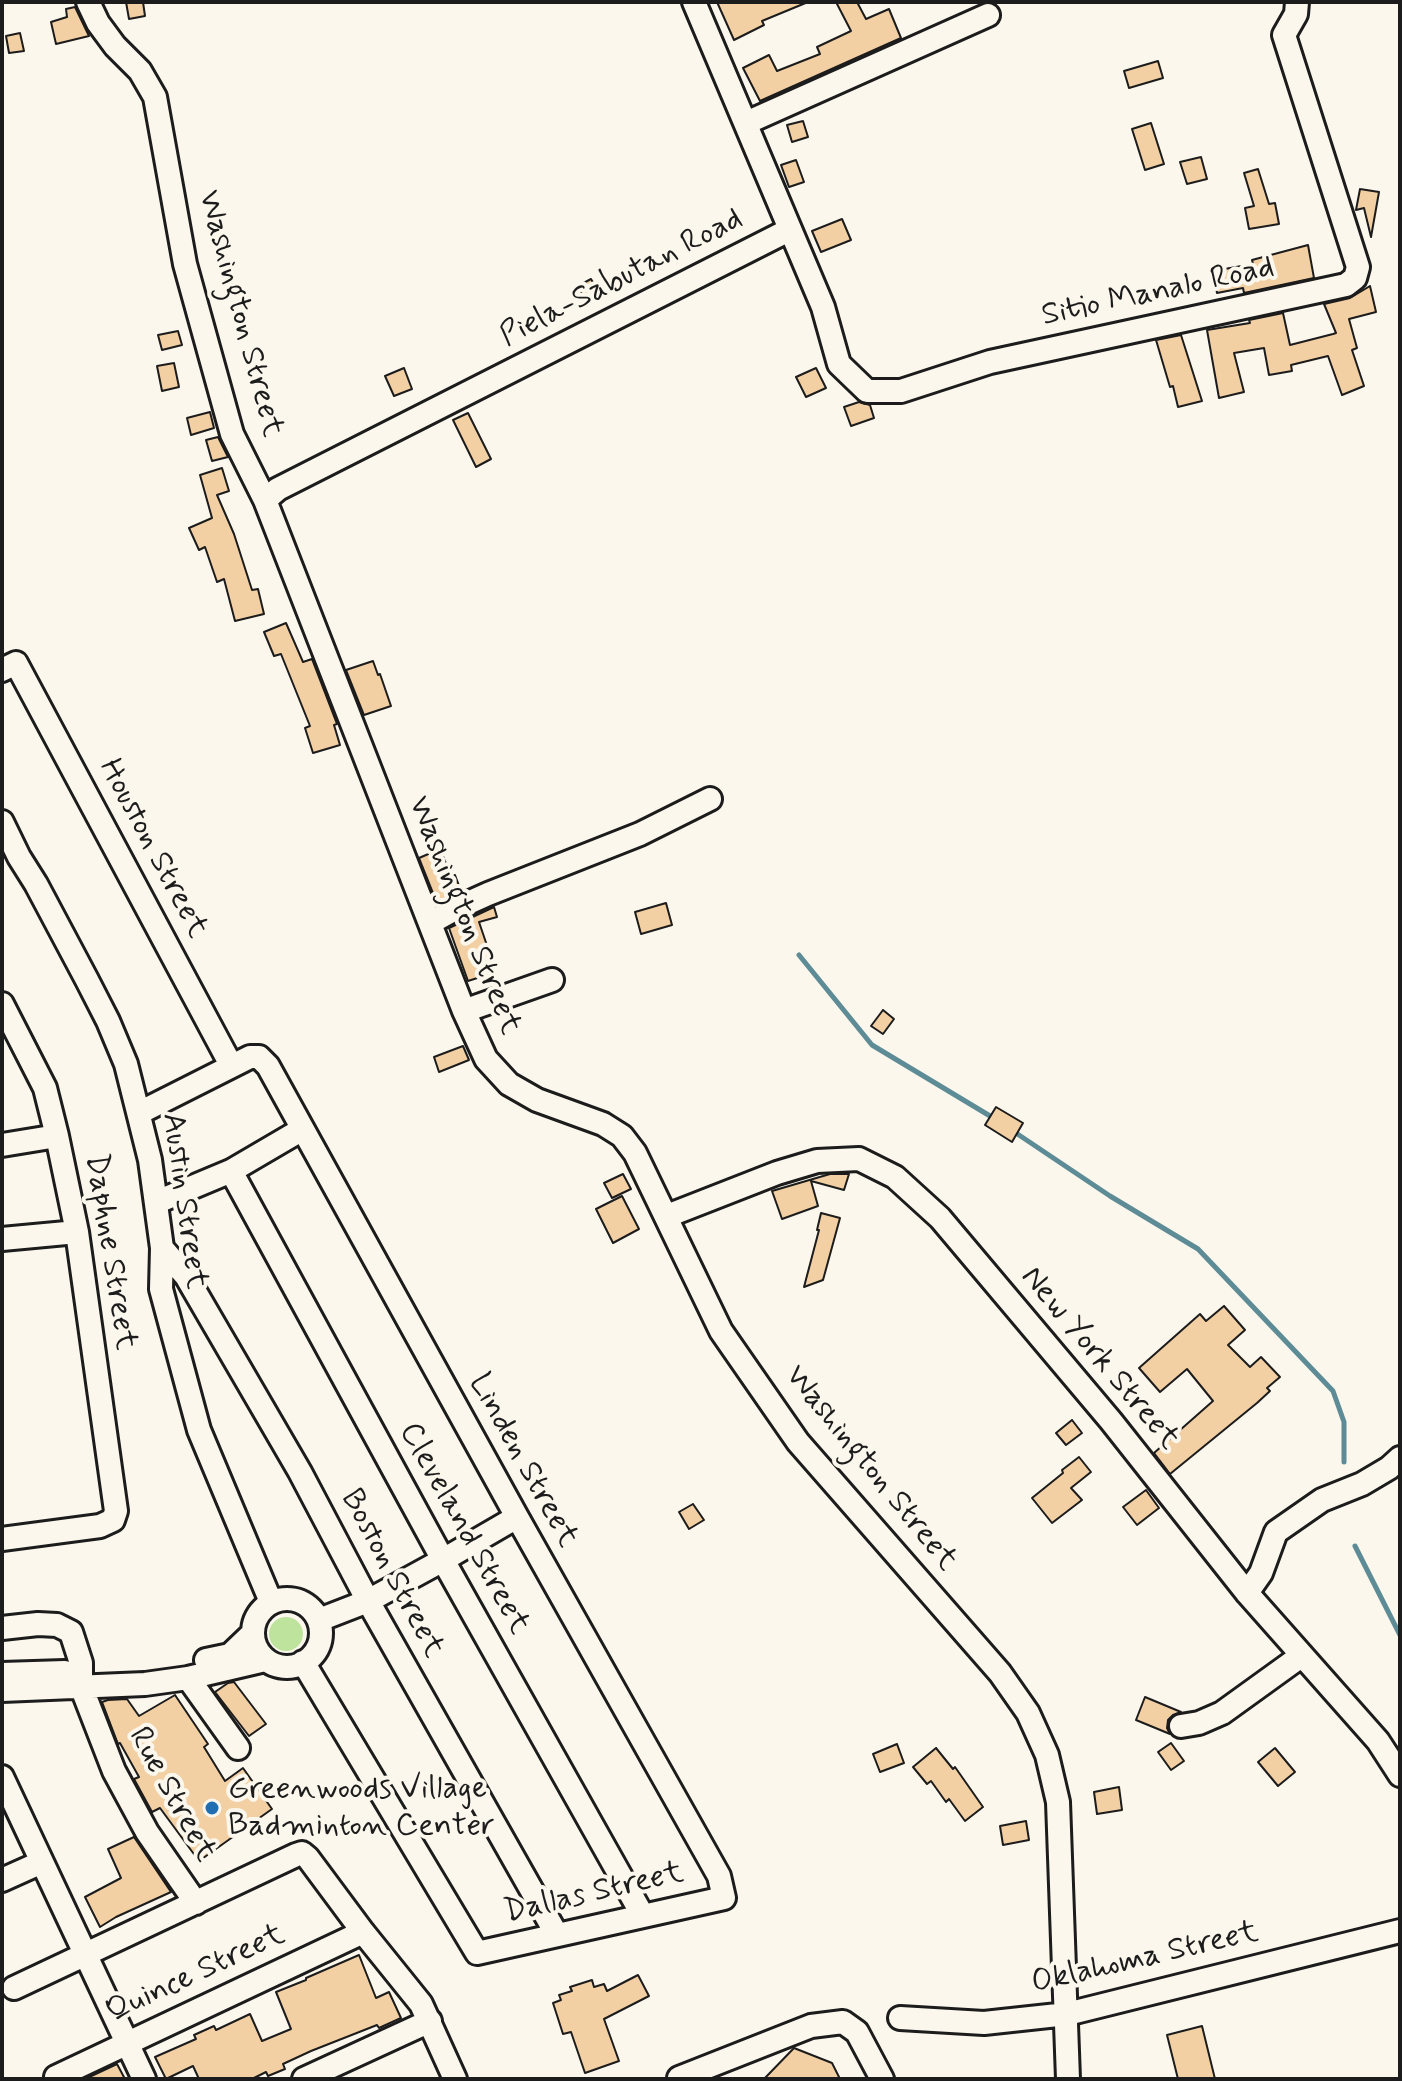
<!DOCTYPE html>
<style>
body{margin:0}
#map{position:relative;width:1402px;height:2081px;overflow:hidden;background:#fbf7ec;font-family:Mynerve,sans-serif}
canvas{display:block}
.frame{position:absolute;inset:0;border:4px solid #1c1c1c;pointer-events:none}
</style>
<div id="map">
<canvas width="1402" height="2081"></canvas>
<div class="frame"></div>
</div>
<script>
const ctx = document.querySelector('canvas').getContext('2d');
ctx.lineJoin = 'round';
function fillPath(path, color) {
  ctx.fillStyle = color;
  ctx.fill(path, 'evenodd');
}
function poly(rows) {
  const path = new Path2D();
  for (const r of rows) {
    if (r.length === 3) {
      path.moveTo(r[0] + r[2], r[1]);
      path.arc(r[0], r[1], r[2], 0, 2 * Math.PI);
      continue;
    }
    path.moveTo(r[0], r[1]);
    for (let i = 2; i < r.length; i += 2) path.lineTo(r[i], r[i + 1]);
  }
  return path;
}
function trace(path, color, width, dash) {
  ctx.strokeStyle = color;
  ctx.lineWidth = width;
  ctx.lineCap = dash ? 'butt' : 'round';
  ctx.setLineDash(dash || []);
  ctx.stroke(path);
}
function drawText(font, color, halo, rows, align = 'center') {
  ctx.font = font + ' Mynerve,sans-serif';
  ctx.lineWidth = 8;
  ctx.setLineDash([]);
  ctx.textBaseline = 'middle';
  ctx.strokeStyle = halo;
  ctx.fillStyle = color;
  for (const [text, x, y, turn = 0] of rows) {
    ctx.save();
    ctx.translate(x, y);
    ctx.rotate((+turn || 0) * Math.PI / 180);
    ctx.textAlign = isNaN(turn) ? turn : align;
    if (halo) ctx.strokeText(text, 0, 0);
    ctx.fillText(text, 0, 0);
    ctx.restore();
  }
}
const green = poly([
 [286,1634,17]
]);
const stream = poly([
 [799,955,872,1045,995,1119],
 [1013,1131,1110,1196,1198,1249,1333,1391,1344,1422,1344,1462],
 [1355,1546,1400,1635]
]);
const building = poly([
 [126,2,143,2,145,16,129,19,126,2],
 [717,2,808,2,762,21,764,25,734,40,717,2],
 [836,2,857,2,866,19,889,9,901,38,760,101,743,68,769,55,777,71,820,54,817,47,851,31,836,2],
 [75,7,89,36,56,44,51,22,67,17,66,9,75,7],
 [20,33,24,51,9,53,6,36,20,33],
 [1158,61,1163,78,1129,88,1124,71,1158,61],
 [803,121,808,137,792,142,787,125,803,121],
 [1151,123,1164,164,1145,170,1132,129,1151,123],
 [1201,157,1207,179,1187,184,1180,162,1201,157],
 [796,160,804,182,789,187,781,165,796,160],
 [1258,169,1269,204,1275,203,1279,224,1249,229,1245,208,1254,206,1244,173,1258,169],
 [1360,189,1379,192,1371,237,1364,208,1356,210,1360,189],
 [842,219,851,240,821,252,812,231,842,219],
 [1308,245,1314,278,1244,293,1243,288,1217,293,1213,271,1253,264,1252,260,1308,245],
 [591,279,598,291,584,298,578,286,591,279],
 [1370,286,1376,312,1349,319,1357,348,1352,350,1364,386,1342,395,1328,356,1291,365,1292,371,1269,375,1264,348,1234,353,1244,392,1219,398,1207,330,1250,323,1249,320,1283,313,1290,345,1333,334,1336,333,1324,304,1350,298,1370,286],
 [178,331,182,345,162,350,158,335,178,331],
 [1181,335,1202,401,1178,407,1173,386,1170,387,1156,340,1181,335],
 [174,363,179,387,162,391,157,366,174,363],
 [404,368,412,389,394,396,385,376,404,368],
 [816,368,826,388,806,397,796,377,816,368],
 [859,402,870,405,874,418,851,426,844,407,859,402],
 [210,412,214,428,191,435,187,418,210,412],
 [468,413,491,459,476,467,453,420,468,413],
 [218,437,228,457,212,461,206,440,218,437],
 [222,468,229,491,217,495,234,534,252,590,258,589,264,614,235,621,224,579,217,582,205,547,199,550,189,528,212,518,200,475,222,468],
 [286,623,303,662,312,659,337,724,334,725,340,745,313,753,305,728,310,726,281,654,274,656,264,632,286,623],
 [373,661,378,675,380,674,391,706,364,715,346,670,373,661],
 [440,849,451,876,455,875,461,891,437,903,419,858,440,849],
 [666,903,672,925,641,934,635,912,666,903],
 [494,907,497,917,479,922,496,972,468,981,449,928,494,907],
 [883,1010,894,1019,883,1034,871,1026,883,1010],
 [463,1046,469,1060,439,1072,434,1057,463,1046],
 [996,1107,1023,1123,1012,1142,985,1125,996,1107],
 [623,1174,631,1189,612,1198,604,1183,623,1174],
 [830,1174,849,1174,844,1190,811,1181,818,1206,782,1219,772,1191,830,1174],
 [622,1196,639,1229,613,1243,596,1209,622,1196],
 [821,1213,840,1218,823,1280,804,1287,819,1230,817,1230,821,1213],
 [1224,1306,1245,1330,1228,1345,1250,1367,1261,1357,1280,1377,1267,1388,1270,1391,1257,1403,1170,1474,1154,1453,1213,1401,1187,1369,1160,1392,1139,1368,1200,1314,1206,1321,1224,1306],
 [1072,1420,1082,1433,1066,1445,1056,1433,1072,1420],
 [1079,1457,1091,1472,1071,1488,1082,1500,1052,1523,1032,1498,1063,1473,1062,1470,1079,1457],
 [1146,1490,1159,1508,1137,1525,1123,1507,1146,1490],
 [693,1504,704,1520,689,1529,679,1512,693,1504],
 [234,1682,266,1724,249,1736,215,1692,228,1683,234,1682],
 [175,1695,208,1744,204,1747,225,1781,243,1768,272,1809,199,1861,160,1808,152,1812,134,1779,139,1777,120,1743,118,1744,102,1702,108,1700,127,1699,139,1716,175,1695],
 [1145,1697,1181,1712,1173,1715,1168,1720,1167,1728,1170,1734,1136,1720,1145,1697],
 [1171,1743,1184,1761,1171,1770,1158,1752,1171,1743],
 [897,1744,904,1763,880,1772,873,1754,897,1744],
 [936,1748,953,1769,955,1767,983,1807,965,1821,949,1799,946,1802,931,1781,927,1784,913,1767,936,1748],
 [1275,1748,1295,1772,1278,1786,1258,1762,1275,1748],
 [1119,1787,1122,1810,1097,1814,1094,1792,1119,1787],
 [1026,1821,1029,1840,1003,1845,1000,1826,1026,1821],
 [134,1837,171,1892,116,1917,100,1927,85,1897,121,1878,108,1849,134,1837],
 [359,1955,376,1998,389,1992,401,2018,379,2028,377,2025,311,2051,283,2064,285,2069,268,2076,266,2072,252,2079,199,2079,193,2066,166,2079,155,2057,196,2039,194,2035,214,2026,216,2030,250,2014,262,2041,291,2029,276,1992,306,1980,306,1978,359,1955],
 [638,1975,649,1996,604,2019,619,2061,585,2073,571,2032,563,2034,553,2003,561,2000,559,1995,572,1991,570,1987,592,1980,594,1987,604,1984,607,1991,638,1975],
 [1202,2026,1215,2079,1178,2079,1167,2035,1202,2026],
 [794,2048,832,2063,840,2079,764,2079,794,2048],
 [117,2064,125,2079,85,2079,117,2064]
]);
const minor = poly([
 [88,2,98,23,115,46,140,71,155,97,185,264,232,434,265,500,464,1011,486,1059,509,1084,537,1100,603,1124,622,1136,635,1153,721,1331,798,1442,1000,1673,1028,1713,1047,1755,1058,1802,1068,2079],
 [694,2,823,307,839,364,867,391,901,391,990,362,1346,285,1355,278,1358,267,1284,35,1296,14,1297,2],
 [746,123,988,15],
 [265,500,278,489,789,230],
 [2,670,16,663,231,1065],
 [2,822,19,857,36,884,87,980,108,1021,126,1064,150,1160,162,1248,161,1289,199,1430,271,1602],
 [430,923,457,908,488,894,640,834,710,799],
 [2,1004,45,1088,57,1136,77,1232,116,1511,113,1520,100,1526,2,1539],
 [464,1011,552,980],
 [139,1113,250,1057,259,1057,268,1066,517,1517,719,1876,724,1898,477,1953,303,1662],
 [2,1145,57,1136],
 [231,1171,443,1560,643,1916],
 [157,1202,231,1171,301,1130],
 [667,1216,777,1173,817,1161,859,1159,895,1177,940,1218,1111,1421,1247,1593,1378,1741,1400,1775],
 [2,1239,77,1232],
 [162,1248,186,1276,300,1472,368,1601,557,1935],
 [1247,1593,1261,1573,1276,1532,1322,1500,1362,1484,1389,1468,1400,1458],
 [287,1633,34],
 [319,1620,368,1601,443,1560,517,1517],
 [2,1628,38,1624,57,1625,71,1632,81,1663,81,1686,114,1771,147,1832,196,1903],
 [206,1660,230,1655,252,1634],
 [2,1674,65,1672],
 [188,1678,238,1748],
 [2,1690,145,1684,188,1678,265,1660],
 [1181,1726,1199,1723,1222,1713,1301,1656],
 [2,1777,144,2079],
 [2,1880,42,1862],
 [14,1988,296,1855,302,1853,308,1858,363,1932,421,2004,455,2079],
 [900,2018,984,2023,1067,2014,1400,1931],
 [56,2077,363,1932],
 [679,2078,811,2026,843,2022,857,2032,882,2079],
 [304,2079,430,2021]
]);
const markers = [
 [212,1808,8,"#1f6fb2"]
];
const streetNames = [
 ["Piela-Sabutan Road",622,279,-27],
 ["Sitio Manalo Road",1158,293,-12],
 ["Washington Street",239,314,75],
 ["Houston Street",152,849,62],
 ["Washington Street",463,916,68],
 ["Austin Street",183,1201,82],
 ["Daphne Street",109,1252,81],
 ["New York Street",1099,1359,50],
 ["Linden Street",522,1461,61],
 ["Washington Street",870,1469,51],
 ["Cleveland Street",463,1529,61],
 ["Boston Street",391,1574,62],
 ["Rue Street",171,1795,61],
 ["Dallas Street",594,1894,-13],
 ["Oklahoma Street",1145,1959,-13],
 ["Quince Street",196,1975,-25]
];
const poiNames = [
 ["Greenwoods Village",228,1790],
 ["Badminton Center",228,1827]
];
fillPath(green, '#bee39d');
trace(stream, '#5d8c96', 5);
fillPath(building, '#f3d0a4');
trace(building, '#1c1c1c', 2);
trace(minor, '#1c1c1c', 28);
trace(minor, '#fbf7ec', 22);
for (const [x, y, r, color] of markers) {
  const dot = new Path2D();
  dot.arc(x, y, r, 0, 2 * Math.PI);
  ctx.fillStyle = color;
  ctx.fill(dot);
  trace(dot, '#fbf7ec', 3);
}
drawText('32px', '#1c1c1c', '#fbf7ec', streetNames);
drawText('32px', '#1c1c1c', '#fbf7ec', poiNames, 'left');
</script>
